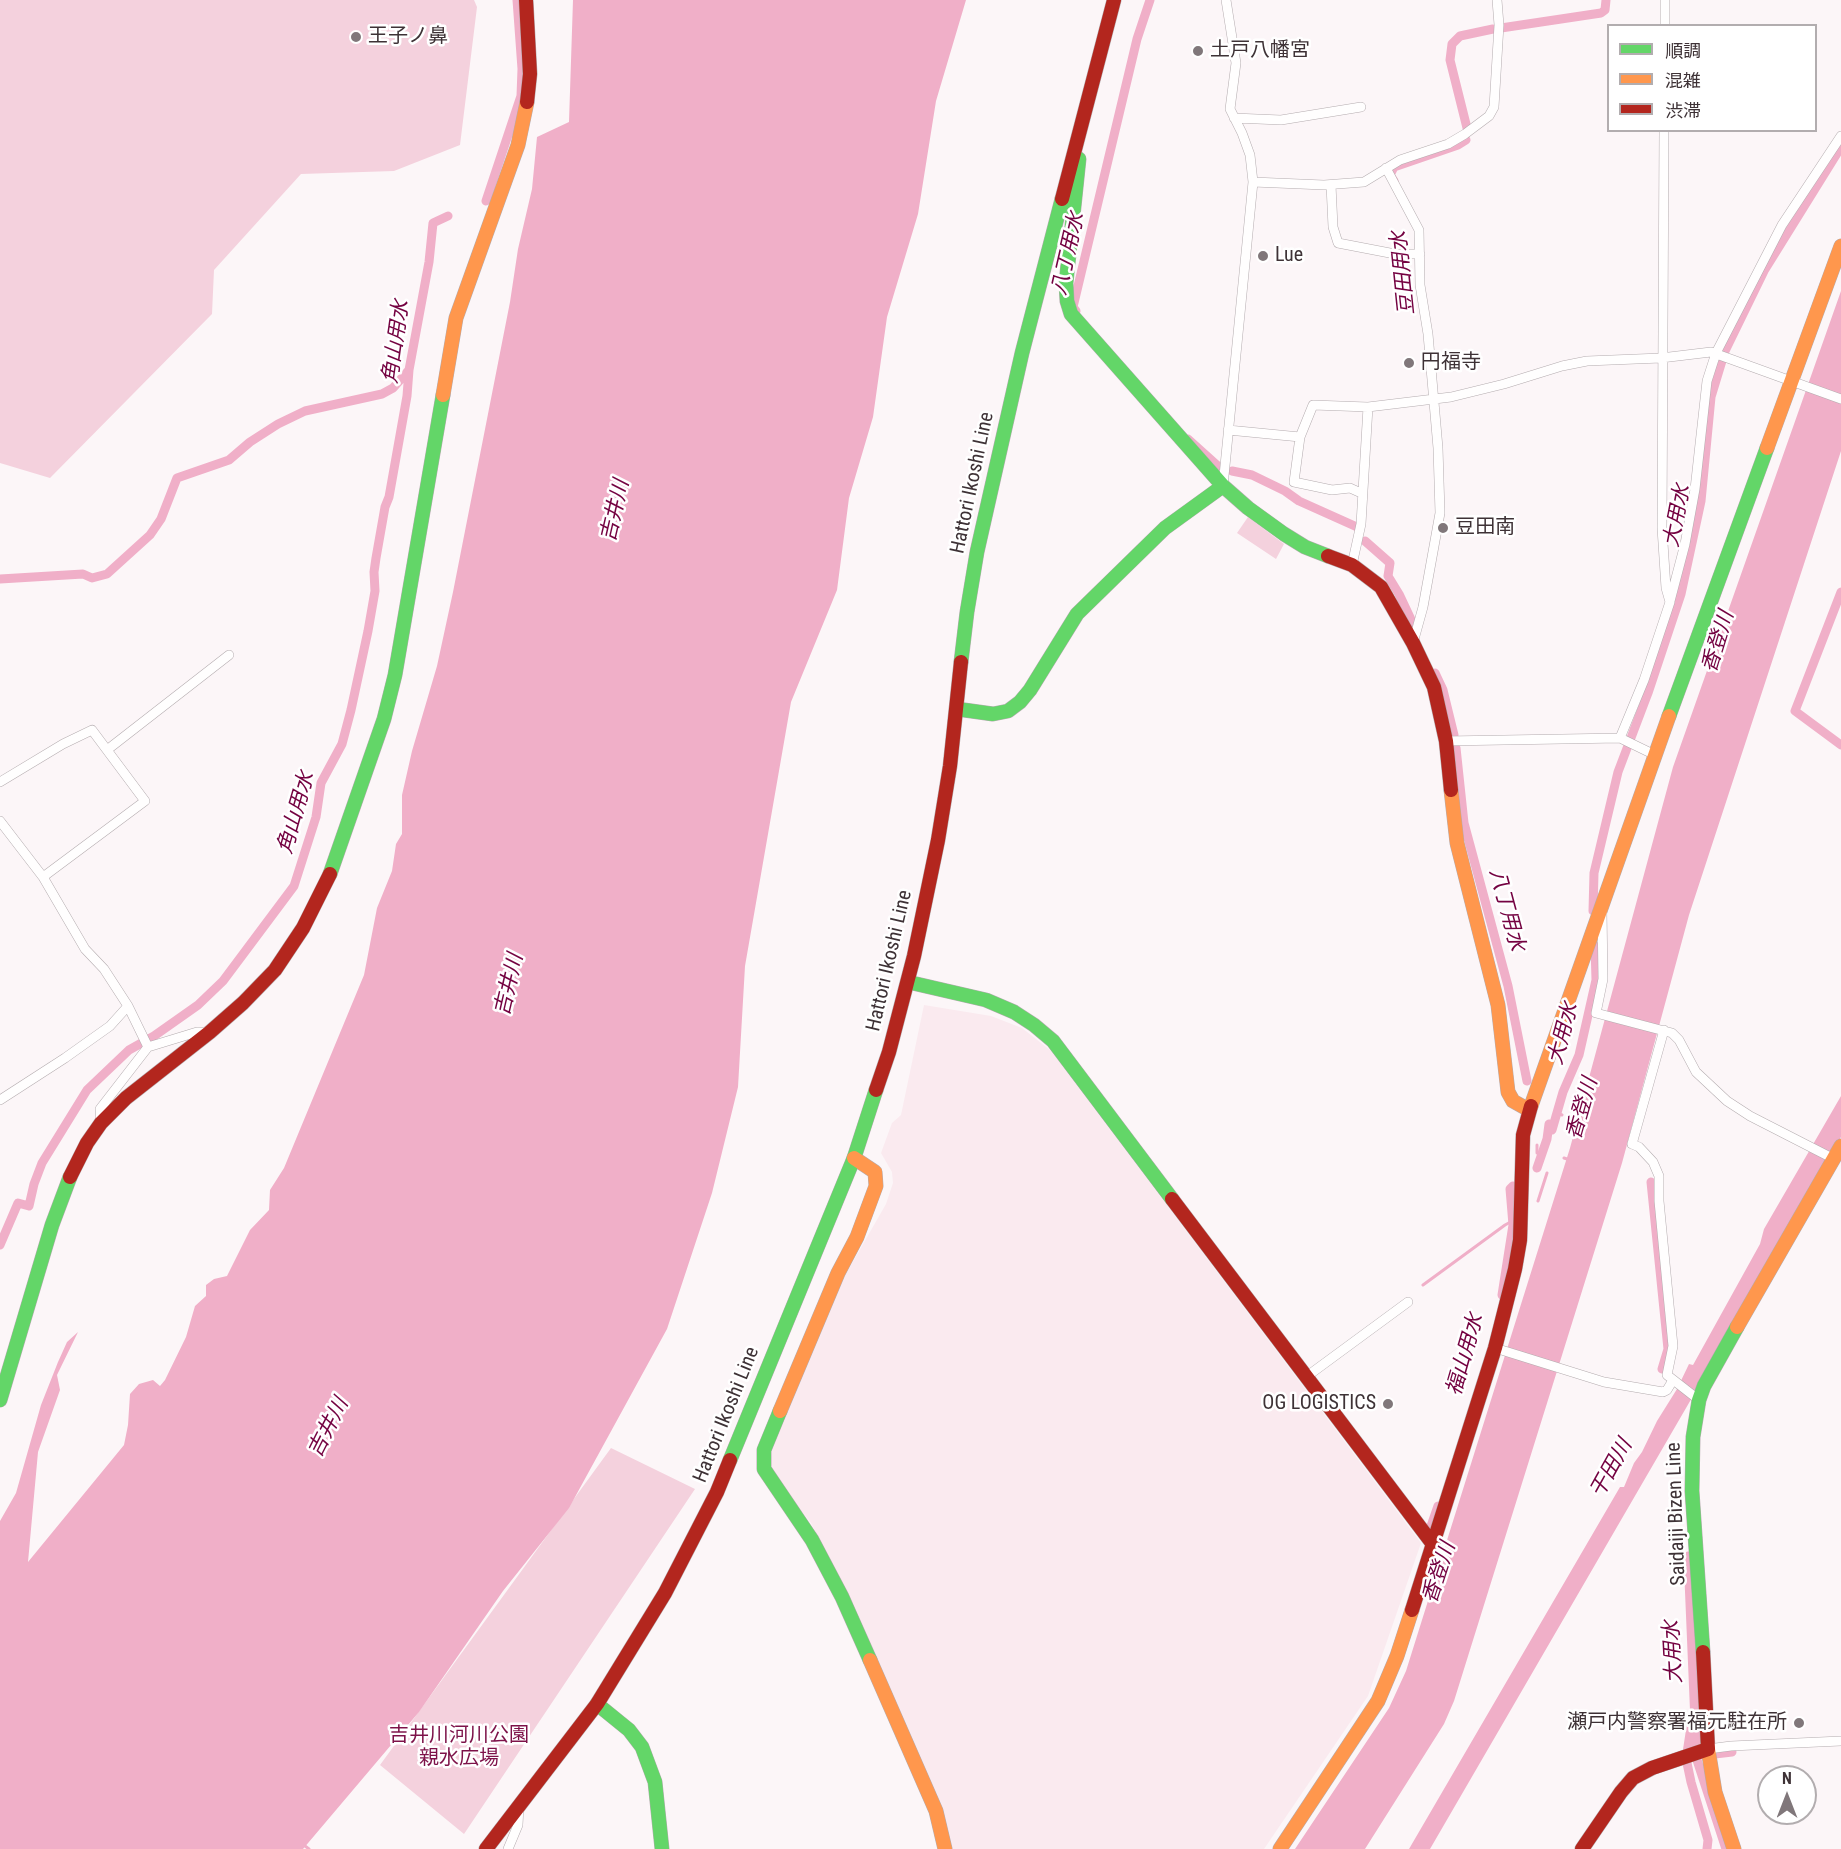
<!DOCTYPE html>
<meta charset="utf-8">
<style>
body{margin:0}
#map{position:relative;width:1841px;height:1849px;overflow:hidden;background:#fcf6f8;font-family:"Roboto Condensed","Noto Sans JP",sans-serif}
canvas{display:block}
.legend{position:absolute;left:1607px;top:24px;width:210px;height:108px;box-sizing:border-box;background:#fff;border:2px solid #b2adaf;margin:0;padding:8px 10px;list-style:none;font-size:18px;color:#3e3236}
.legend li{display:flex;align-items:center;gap:12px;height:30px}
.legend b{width:30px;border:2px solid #b2adaf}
.north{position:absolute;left:1757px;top:1765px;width:60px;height:60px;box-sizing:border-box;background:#fff;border:2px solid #b2adaf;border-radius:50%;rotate:0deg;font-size:16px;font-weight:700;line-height:24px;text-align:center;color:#3e3236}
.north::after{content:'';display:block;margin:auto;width:21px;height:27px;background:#80777a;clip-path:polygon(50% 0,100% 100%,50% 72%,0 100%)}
</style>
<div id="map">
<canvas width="1841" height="1849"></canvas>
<ul class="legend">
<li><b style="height:8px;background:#63d668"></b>順調</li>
<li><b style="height:8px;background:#ff974d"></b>混雑</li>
<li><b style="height:8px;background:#b3261e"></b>渋滞</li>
</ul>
<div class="north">N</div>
</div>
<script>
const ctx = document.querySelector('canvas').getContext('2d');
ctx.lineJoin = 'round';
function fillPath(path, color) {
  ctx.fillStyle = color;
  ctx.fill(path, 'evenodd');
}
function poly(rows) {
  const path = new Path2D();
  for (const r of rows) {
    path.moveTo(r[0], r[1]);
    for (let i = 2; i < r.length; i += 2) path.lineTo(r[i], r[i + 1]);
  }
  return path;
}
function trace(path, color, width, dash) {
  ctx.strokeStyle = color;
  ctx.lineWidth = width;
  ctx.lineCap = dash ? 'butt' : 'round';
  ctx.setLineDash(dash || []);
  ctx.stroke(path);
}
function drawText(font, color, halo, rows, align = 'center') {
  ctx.font = font + ' "Roboto Condensed","Noto Sans JP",sans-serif';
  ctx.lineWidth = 5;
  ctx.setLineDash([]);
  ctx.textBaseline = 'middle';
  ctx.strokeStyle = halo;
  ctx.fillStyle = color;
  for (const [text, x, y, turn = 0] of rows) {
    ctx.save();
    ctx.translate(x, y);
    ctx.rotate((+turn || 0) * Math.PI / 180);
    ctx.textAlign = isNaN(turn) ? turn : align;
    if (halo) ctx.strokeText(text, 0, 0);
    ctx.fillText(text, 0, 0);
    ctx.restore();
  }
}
const built = poly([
 [924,1005,991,1016,1022,1028,1050,1050,1421,1543,1368,1696,1264,1849,950,1849,944,1815,854,1605,811,1523,775,1477,771,1467,771,1452,839,1286,886,1204,893,1183,892,1172,881,1153,892,1123,901,1115]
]);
const green = poly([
 [0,0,474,0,477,7,460,145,394,171,301,174,214,270,212,314,50,478,0,463],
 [1248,517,1284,544,1276,559,1237,533],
 [611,1448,695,1489,464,1834,380,1765]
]);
const water = poly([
 [573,0,966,0,936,101,918,214,887,317,873,417,849,498,837,590,791,702,745,966,738,1087,712,1193,667,1329,569,1508,503,1591,419,1712,303,1849,0,1849,0,1521,16,1493,41,1405,58,1362,67,1342,78,1332,57,1375,60,1390,38,1452,28,1562,124,1445,128,1425,130,1394,139,1384,153,1380,160,1386,165,1380,186,1337,195,1306,206,1296,206,1285,214,1279,227,1276,250,1230,269,1210,270,1190,284,1168,364,975,377,908,392,871,396,844,402,834,402,795,412,751,437,666,453,592,510,302,518,249,532,189,537,137,569,122],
 [1841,291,1841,451,1689,915,1622,1163,1454,1701,1444,1724,1365,1849,1295,1849,1389,1708,1406,1671,1570,1148,1673,767],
 [1841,1096,1841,1137,1729,1334,1430,1849,1409,1849,1620,1487,1624,1487,1634,1463,1642,1452,1657,1421,1677,1389,1689,1364,1693,1365,1760,1244,1764,1229]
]);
const stream = poly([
 [1557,1113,1562,1115],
 [1537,1145,1537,1153,1539,1153],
 [1564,1158,1567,1159],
 [1538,1201,1547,1173],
 [1423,1285,1505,1225,1516,1219],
 [305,1846,309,1849]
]);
const canal = poly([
 [1501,28,1601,13,1605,10,1606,0],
 [1467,128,1450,60,1452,44,1460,36,1493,29],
 [1394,181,1390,175,1394,167,1458,145,1466,140],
 [486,201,521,96,522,69,517,0],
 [1076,311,1073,307,1137,39,1150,0],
 [1188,439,1218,466],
 [1232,471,1252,475,1285,491,1299,501,1357,527],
 [1365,541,1390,563,1388,576,1399,594,1414,626],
 [0,579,83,574,92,578,107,574,150,535,161,519,177,478,229,460,250,442,278,424,305,411,382,394,393,388,409,370],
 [1841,592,1795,711,1841,745],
 [1435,673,1443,690,1454,735],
 [1456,748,1464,823,1508,986,1527,1081],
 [1593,911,1594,873,1618,772,1648,693,1681,594,1701,501,1711,397,1725,351,1764,271,1841,147],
 [1552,1130,1563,1092,1579,1055,1596,980,1595,946],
 [1537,1168,1547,1139,1549,1124],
 [1651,1182,1668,1349,1662,1369],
 [0,1245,18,1203,29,1206,34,1184,42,1163,87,1090,129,1050,154,1036,198,1005,223,981,294,886,316,817,321,783,342,744,351,710,368,631,375,591,374,572,376,558,385,507,389,497,407,396,409,370,429,262,433,223,448,216],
 [1502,1295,1513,1225,1510,1189,1513,1186],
 [1430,1529,1438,1506],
 [1688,1556,1696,1746],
 [1687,1753,1691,1727],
 [1715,1754,1732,1752],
 [1697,1760,1726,1849],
 [1687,1763,1691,1782,1708,1840,1707,1849]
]);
const street = poly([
 [1665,26,1665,0],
 [1234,118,1281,120,1361,107],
 [1386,168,1419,230,1420,285,1428,334,1438,448,1440,513,1423,607,1413,643],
 [1253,182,1324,185,1364,182,1400,160,1448,144,1465,134,1489,116,1494,107,1499,25,1497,0],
 [1331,185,1333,227,1338,243,1395,254,1420,254],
 [1228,430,1300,437],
 [1223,486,1253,182,1250,155,1242,133,1230,109,1236,63,1226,0],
 [1361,493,1350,488,1332,490,1294,482,1300,437,1313,405,1368,407],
 [1352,565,1361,524,1368,407,1451,397,1504,384,1562,366,1587,361,1661,358,1711,352,1841,399],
 [1670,601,1685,544,1695,489,1707,381,1716,353,1782,225,1841,136],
 [1620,738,1644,680,1670,602,1666,588,1662,528,1664,130],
 [1446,741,1620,738,1655,755],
 [107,750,229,655],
 [0,782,63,744,92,730,145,801,43,877],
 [0,821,43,877,85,949,104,969,128,1006,148,1047],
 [1602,911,1603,979,1596,1013,1672,1033,1679,1040,1696,1072,1727,1101,1750,1116,1834,1159],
 [1664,1030,1632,1144,1639,1147,1653,1162,1659,1176,1659,1201,1673,1346,1667,1375,1699,1400],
 [0,1100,65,1058,110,1026,128,1006],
 [101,1123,100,1109,148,1047,197,1032,210,1032],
 [1495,1348,1604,1382,1663,1392,1667,1390,1673,1380],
 [1306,1377,1408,1302],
 [1708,1749,1731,1746,1841,1741],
 [508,1849,518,1825,519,1806]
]);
const fast = poly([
 [1079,159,1066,283,1067,301,1071,314,1223,486,1248,508,1284,534,1305,547,1328,556],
 [961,662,967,612,977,552,1022,353,1062,199],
 [957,709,993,714,1008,711,1020,702,1030,690,1077,614,1165,528,1223,486],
 [1669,716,1767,448],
 [330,874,384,719,395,675,443,395],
 [908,982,986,1000,1014,1012,1034,1025,1053,1041,1172,1199],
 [0,1400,52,1225,70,1177],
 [780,1411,764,1450,764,1469,812,1540,842,1597,870,1660],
 [730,1460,854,1158,876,1090],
 [1703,1652,1692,1491,1693,1437,1699,1400,1704,1386,1737,1327],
 [597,1704,629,1730,642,1747,655,1782,662,1849]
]);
const slow = poly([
 [443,395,456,318,518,145,527,102],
 [1767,448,1841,246],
 [1451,790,1457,843,1498,1005,1508,1092,1513,1101,1529,1110],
 [1531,1106,1669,716],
 [1737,1327,1841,1146],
 [780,1411,838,1273,857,1237,876,1186,875,1172,854,1158],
 [870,1660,936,1811,945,1849],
 [1708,1749,1715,1792,1734,1849],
 [1280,1849,1378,1701,1397,1656,1412,1610]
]);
const jam = poly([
 [526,0,530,74,527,102],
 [1062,199,1114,0],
 [1328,556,1352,565,1381,587,1413,643,1434,687,1446,741,1451,790],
 [876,1090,889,1052,914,956,938,840,950,766,961,662],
 [70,1177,87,1143,101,1123,126,1098,210,1032,243,1003,275,970,303,928,330,874],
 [1172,1199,1432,1543],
 [1412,1610,1495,1348,1515,1269,1520,1240,1523,1135,1531,1106],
 [486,1849,597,1704,665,1593,717,1492,730,1460],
 [1582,1849,1621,1792,1633,1778,1652,1768,1708,1749,1703,1652]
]);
const markers = [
 [356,37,6,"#80777a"],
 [1198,51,6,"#80777a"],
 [1263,256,6,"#80777a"],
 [1409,363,6,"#80777a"],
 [1443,528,6,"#80777a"],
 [1388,1404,6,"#80777a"],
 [1799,1723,6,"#80777a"]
];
const poiNames = [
 ["王子ノ鼻",368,37],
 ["土戸八幡宮",1210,51],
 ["Lue",1275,256],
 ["円福寺",1421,363],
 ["豆田南",1455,528],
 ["OG LOGISTICS",1376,1404,"right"],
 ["瀬戸内警察署福元駐在所",1787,1723,"right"]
];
const streetNames = [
 ["Hattori Ikoshi Line",973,483,-78],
 ["Hattori Ikoshi Line",890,961,-77],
 ["Hattori Ikoshi Line",727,1415,-68],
 ["Saidaiji Bizen Line",1677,1514,-92]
];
const parkNames = [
 ["吉井川河川公園",459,1736],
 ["親水広場",459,1759]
];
const waterNames = [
 ["八丁用水",1069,254,-77],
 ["豆田用水",1404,273,-96],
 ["角山用水",397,342,-82],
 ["吉井川",616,511,-77],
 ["大用水",1678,516,-79],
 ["香登川",1719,642,-73],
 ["角山用水",297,813,-74],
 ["八丁用水",1506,910,75],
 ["吉井川",510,985,-77],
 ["大用水",1564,1034,-75],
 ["香登川",1583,1109,-74],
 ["福山用水",1466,1355,-74],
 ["吉井川",329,1428,-63],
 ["干田川",1612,1469,-61],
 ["香登川",1440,1573,-72],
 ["大用水",1674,1652,-93]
];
fillPath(built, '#faeaef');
fillPath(green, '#f4d1dd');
fillPath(water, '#f0afc8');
trace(stream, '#f0afc8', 3);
trace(canal, '#f0afc8', 9);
trace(street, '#b4acaf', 10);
trace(fast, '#b4acaf', 15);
trace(slow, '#b4acaf', 15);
trace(jam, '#b4acaf', 15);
trace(street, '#fffefe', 9);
trace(fast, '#63d668', 14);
trace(slow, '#ff974d', 14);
trace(jam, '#b3261e', 14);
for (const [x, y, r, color] of markers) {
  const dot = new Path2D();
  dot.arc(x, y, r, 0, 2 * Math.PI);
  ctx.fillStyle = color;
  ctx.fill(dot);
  trace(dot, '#fff', 2);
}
drawText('20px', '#3e3236', '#fff', poiNames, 'left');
drawText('20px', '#3e3236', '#fff', streetNames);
drawText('20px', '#7d1249', '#fff', parkNames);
drawText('italic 21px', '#740241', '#fff', waterNames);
</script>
